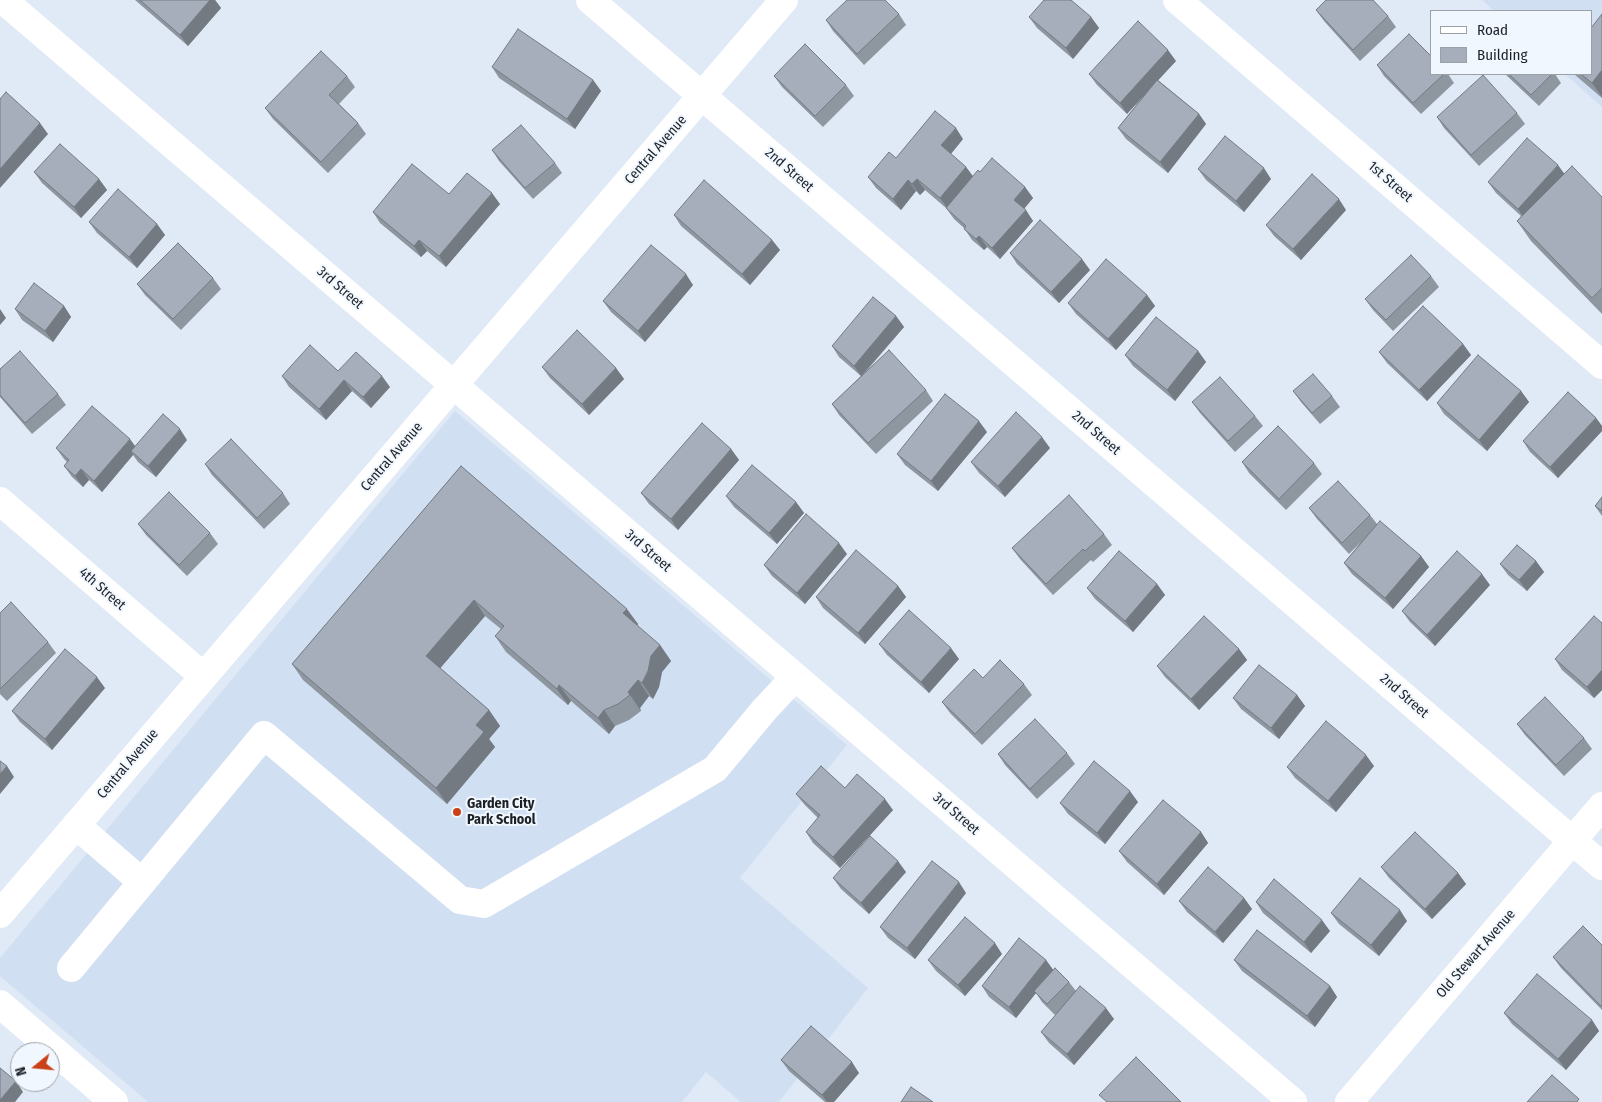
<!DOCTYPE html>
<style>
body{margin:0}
#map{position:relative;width:1602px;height:1102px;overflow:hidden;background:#e0eaf7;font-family:"Fira Sans Condensed",sans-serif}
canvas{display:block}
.legend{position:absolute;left:1430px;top:10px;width:162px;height:65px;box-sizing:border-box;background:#f1f7ff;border:1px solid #9ca1a8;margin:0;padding:6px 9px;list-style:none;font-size:15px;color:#1d2125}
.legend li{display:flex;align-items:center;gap:10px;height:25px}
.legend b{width:25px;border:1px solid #9ca1a8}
.north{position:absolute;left:10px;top:1042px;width:50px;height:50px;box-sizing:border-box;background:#f1f7ff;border:1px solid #9ca1a8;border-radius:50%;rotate:253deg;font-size:14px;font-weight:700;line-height:20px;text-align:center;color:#1d2125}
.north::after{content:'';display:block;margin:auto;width:18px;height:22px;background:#ca4118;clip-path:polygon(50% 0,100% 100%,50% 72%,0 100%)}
</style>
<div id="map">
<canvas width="1602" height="1102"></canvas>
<ul class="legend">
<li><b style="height:6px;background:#fff"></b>Road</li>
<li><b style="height:14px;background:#a5aeba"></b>Building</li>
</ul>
<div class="north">N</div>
</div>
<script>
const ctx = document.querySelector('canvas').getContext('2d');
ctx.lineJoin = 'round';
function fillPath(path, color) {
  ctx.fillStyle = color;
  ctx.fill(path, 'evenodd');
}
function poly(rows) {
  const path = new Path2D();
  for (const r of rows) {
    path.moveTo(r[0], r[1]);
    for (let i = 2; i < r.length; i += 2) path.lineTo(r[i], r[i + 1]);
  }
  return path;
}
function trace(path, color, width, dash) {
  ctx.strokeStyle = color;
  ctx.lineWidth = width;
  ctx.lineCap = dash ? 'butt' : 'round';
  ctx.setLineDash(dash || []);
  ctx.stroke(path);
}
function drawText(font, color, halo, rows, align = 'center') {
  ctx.font = font + ' "Fira Sans Condensed",sans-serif';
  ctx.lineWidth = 4;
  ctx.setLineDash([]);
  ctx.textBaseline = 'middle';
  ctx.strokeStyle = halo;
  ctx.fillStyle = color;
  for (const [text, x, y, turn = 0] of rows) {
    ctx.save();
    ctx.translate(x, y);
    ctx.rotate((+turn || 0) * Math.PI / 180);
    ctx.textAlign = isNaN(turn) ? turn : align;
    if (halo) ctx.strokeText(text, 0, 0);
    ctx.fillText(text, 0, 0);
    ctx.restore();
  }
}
const built = poly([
 [1482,0,1602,0,1602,107,1565,74,1591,74,1591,11,1494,11],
 [455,411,847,745,740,878,868,988,779,1102,741,1102,706,1072,682,1102,148,1102,0,976,0,958]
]);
const minor = poly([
 [3,0,1293,1102],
 [590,0,1602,866],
 [1177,0,1602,365],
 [0,501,203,676],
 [76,825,142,882],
 [0,914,784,0],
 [71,968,264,735,460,900,484,904,715,769,765,709,795,677],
 [0,1004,114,1102],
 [1349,1102,1602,806]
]);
const wall = poly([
 [135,0,215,0,221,8,188,46],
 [1316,10,1388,16,1396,27,1360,61,1324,21],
 [899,14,906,25,864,65,833,31,826,20],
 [1602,14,1602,98,1574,74,1591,74],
 [1029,17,1091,17,1099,28,1073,59,1037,28],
 [1176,61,1158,80,1199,114,1206,124,1168,173,1126,139,1118,128,1145,94,1127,114,1097,85,1089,74],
 [1377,65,1431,74,1448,74,1454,83,1421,114,1384,76],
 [492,67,593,80,601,91,575,129,499,78],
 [1505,74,1555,74,1561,83,1539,106],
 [347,76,355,87,339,104,358,123,366,134,328,173,273,119,265,108],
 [774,76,846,85,854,96,823,127,782,87],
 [1517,113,1525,124,1479,166,1444,128,1437,117],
 [963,139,951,154,966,167,973,176,980,172,1025,187,1033,198,1024,209,1033,221,1000,259,987,247,984,250,972,240,964,228,954,219,946,208,925,190,920,195,916,191,901,210,876,188,868,177,896,158],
 [492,150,555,163,562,173,533,199,499,161],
 [1198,169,1271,179,1244,212,1206,180],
 [34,172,99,179,107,190,81,218,42,183],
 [1564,174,1602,197,1602,314,1531,241,1517,221,1521,216,1496,193,1488,182],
 [449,194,500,204,446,267,427,251,421,257,380,223,373,212],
 [1346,210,1301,260,1274,236,1266,225],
 [674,215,772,240,780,250,750,285,681,226],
 [89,222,157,224,165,235,137,268,97,233],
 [1010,253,1090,270,1059,303,1017,264],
 [1431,276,1439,287,1393,331,1373,310,1365,299],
 [213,278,221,289,181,330,145,295,137,284],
 [693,285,645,342,611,312,603,301],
 [1147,295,1155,306,1116,350,1076,314,1068,303],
 [64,306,71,317,53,342,22,320,15,309],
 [896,316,904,327,864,374,926,390,933,401,876,454,839,415,832,404,861,376,839,357,832,346],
 [1463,344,1471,355,1427,401,1387,363,1379,352],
 [1198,351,1206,362,1175,401,1133,366,1125,355],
 [542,367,616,368,624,379,589,415,550,378],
 [0,369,58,394,66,405,32,434,0,397],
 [338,371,390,387,371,408,352,391,326,420,289,387,282,376],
 [1293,391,1332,396,1340,407,1320,424,1301,402],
 [1521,391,1529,402,1487,451,1444,414,1437,403],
 [1192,402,1255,416,1263,426,1235,452,1200,413],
 [1596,418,1602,426,1602,431,1558,478,1530,452,1523,441],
 [987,432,938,491,905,465,897,454],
 [187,440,156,477,138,462,133,455,102,492,89,480,83,487,72,477,64,466,67,462,64,459,56,448,135,446],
 [1050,448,1005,497,979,473,971,462],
 [731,449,739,460,678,530,649,504,641,493],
 [1242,462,1314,463,1322,474,1286,510,1249,473],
 [205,464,283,493,290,504,264,529,212,475],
 [461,466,638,624,637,626,660,645,671,661,662,672,659,687,653,699,649,696,640,708,641,711,629,720,615,726,609,734,571,701,568,705,506,652,495,636,501,629,485,616,440,668,489,710,500,726,489,739,495,747,447,804,303,680,292,664],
 [726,496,796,502,804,513,777,544,734,507],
 [1602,497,1602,516,1595,506],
 [1309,508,1370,515,1377,524,1421,556,1429,567,1393,609,1352,574,1344,563,1361,542,1349,554,1317,519],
 [138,524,210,533,218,544,187,576,146,535],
 [1104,534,1112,545,1093,562,1091,560,1053,595,1020,559,1012,548],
 [847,554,805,604,772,576,764,565],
 [1536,561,1544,572,1527,591,1508,575,1500,564],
 [1157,584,1165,595,1133,632,1095,599,1087,588],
 [1490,585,1435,646,1410,622,1402,611],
 [898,586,906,597,865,644,823,608,816,597],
 [0,613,48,642,56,653,7,701,0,694],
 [1602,623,1602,690,1594,698,1562,670,1555,659],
 [879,644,959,659,929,693,887,655],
 [1239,649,1247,660,1199,710,1165,677,1157,666],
 [983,678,1024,684,1032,695,982,745,950,713,942,702],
 [105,688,52,750,20,722,12,711],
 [1297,695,1305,706,1279,739,1241,709,1233,698],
 [1517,724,1584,738,1592,749,1564,776,1525,735],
 [1067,753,1075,764,1037,799,1005,765,998,754],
 [1374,766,1336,812,1295,778,1287,767],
 [845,788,893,810,840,868,813,843,806,832,818,818,804,804,796,794],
 [1138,802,1105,844,1068,814,1060,803],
 [1201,832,1208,843,1164,895,1127,862,1119,851],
 [1381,867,1458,873,1466,884,1432,919,1389,878],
 [906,872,869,914,841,889,833,878],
 [966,893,915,959,888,938,880,927],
 [1244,898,1252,909,1223,943,1187,912,1179,901],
 [1256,902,1330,931,1311,953,1263,913],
 [1331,913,1407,921,1379,956,1339,924],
 [1602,945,1602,1010,1561,968,1553,957],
 [1002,954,965,996,936,971,928,960],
 [1046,960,1053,970,1069,982,1076,991,1114,1019,1074,1065,1049,1043,1041,1032,1060,1010,1055,1015,1042,1002,1036,993,1016,1018,989,997,982,986],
 [1234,960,1330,986,1337,997,1315,1027,1242,971],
 [1504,1013,1592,1020,1599,1031,1566,1070,1512,1024],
 [781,1060,859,1073,834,1102,825,1102,789,1071]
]);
const shadedWall = poly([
 [210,0,215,0,221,8,188,46,180,35],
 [1091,17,1099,28,1073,59,1066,48],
 [1168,50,1176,61,1127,114,1120,103],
 [1602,70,1602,97,1592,83],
 [593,80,601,91,575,129,567,119],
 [1199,114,1206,124,1168,173,1160,162],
 [40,123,48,134,0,188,0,169],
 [956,128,963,139,949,156,941,145],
 [1558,165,1566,176,1525,220,1518,209],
 [966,167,974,178,948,209,940,198],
 [1264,168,1271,179,1244,212,1236,201],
 [99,179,107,190,81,218,74,207],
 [917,179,925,190,920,195,912,184],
 [908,180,916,191,901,210,893,199],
 [1025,187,1033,198,1022,211,1014,200],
 [492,193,500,204,446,267,439,256],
 [1339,199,1346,210,1301,260,1293,249],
 [1026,210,1033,221,1000,259,992,248],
 [157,224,165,235,137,268,129,257],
 [979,236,987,247,984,250,976,239],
 [419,240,427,251,421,257,414,246],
 [772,240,780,250,750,285,742,274],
 [1082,259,1090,270,1059,303,1051,292],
 [686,274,693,285,645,342,638,331],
 [1147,295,1155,306,1116,350,1108,339],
 [64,306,71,317,53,342,45,331],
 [0,309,6,318,0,325],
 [896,316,904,327,861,376,854,366],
 [1463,344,1471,355,1427,401,1419,390],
 [1198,351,1206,362,1175,401,1167,390],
 [616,368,624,379,589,415,582,404],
 [382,376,390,387,371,408,363,397],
 [344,380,352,391,326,420,319,409],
 [1521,391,1529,402,1487,451,1479,440],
 [1596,418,1602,426,1602,431,1558,478,1550,467],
 [979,421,987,432,938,491,931,481],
 [180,429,187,440,156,477,148,466],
 [1042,437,1050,448,1005,497,998,486],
 [130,439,138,450,131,451,133,455,102,492,94,481],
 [731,449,739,460,678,530,671,519],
 [81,469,89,480,83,487,75,476],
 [796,502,804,513,777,544,769,533],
 [839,543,847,554,805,604,797,593],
 [1421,556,1429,567,1393,609,1385,598],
 [1536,561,1544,572,1527,591,1519,580],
 [1482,574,1490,585,1435,646,1427,635],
 [1157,584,1165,595,1133,632,1125,621],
 [898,586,906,597,865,644,858,633],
 [474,600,485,616,437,672,426,656],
 [627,609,638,624,634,629,623,613],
 [660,645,671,661,662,672,659,687,653,699,642,683,651,656],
 [951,648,959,659,929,693,921,682],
 [1239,649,1247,660,1199,710,1191,699],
 [1602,670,1602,690,1594,698,1587,687],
 [97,677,105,688,52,750,45,739],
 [638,680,649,696,640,708,641,711,628,692],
 [559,685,571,701,568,705,557,689],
 [1297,695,1305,706,1279,739,1271,728],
 [489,710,500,726,489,739,495,747,447,804,436,788,476,725],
 [604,710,615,726,609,734,598,718],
 [1366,755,1374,766,1336,812,1328,801],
 [7,766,14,777,0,794,0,774],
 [1130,791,1138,802,1105,844,1097,833],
 [885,799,893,810,840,868,833,857],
 [1201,832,1208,843,1164,895,1157,884],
 [898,861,906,872,869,914,861,903],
 [1458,873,1466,884,1432,919,1425,909],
 [959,882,966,893,915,959,907,948],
 [1244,898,1252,909,1223,943,1215,932],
 [1400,910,1407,921,1379,956,1371,945],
 [1322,920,1330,931,1311,953,1304,942],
 [995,943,1002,954,965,996,958,985],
 [1046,960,1054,971,1034,991,1036,993,1016,1018,1009,1007],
 [1330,986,1337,997,1315,1027,1307,1016],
 [1106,1008,1114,1019,1074,1065,1067,1054],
 [1592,1020,1599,1031,1566,1070,1558,1059],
 [852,1062,859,1073,834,1102,827,1102,822,1095],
 [16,1081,23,1092,15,1102,0,1102,0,1100]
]);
const building = poly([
 [140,0,210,0,180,35,140,0],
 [847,0,885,0,899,14,857,54,826,20,847,0],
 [1044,0,1071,0,1091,17,1066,48,1029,17,1044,0],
 [1326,0,1373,0,1388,16,1353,50,1316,10,1326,0],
 [1602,14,1602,70,1592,83,1581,74,1591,74,1591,28,1602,14],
 [1138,21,1168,50,1120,103,1089,74,1138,21],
 [518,29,593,80,567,119,492,67,518,29],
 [1409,34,1431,56,1431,74,1444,74,1413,103,1377,65,1409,34],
 [805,44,846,85,815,116,774,76,805,44],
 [321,51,347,76,329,95,358,123,321,162,265,108,321,51],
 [1509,74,1552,74,1531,95,1509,74],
 [1483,75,1517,113,1471,155,1437,117,1483,75],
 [1157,80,1199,114,1160,162,1118,128,1157,80],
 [6,92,40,123,0,169,0,99,6,92],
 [935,111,956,128,941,145,966,167,940,198,917,179,912,184,908,180,893,199,868,177,889,152,896,158,935,111],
 [521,125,555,163,525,188,492,150,521,125],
 [1225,136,1264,168,1236,201,1198,169,1225,136],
 [1527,138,1558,165,1518,209,1488,182,1527,138],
 [60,144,99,179,74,207,34,172,60,144],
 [992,158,1025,187,1014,200,1026,210,992,248,979,236,976,239,964,229,966,226,946,208,978,170,980,172,992,158],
 [412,164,449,194,467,173,492,193,439,256,419,240,414,246,373,212,412,164],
 [1572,166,1602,197,1602,288,1592,298,1517,221,1572,166],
 [1312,174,1339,199,1293,249,1266,225,1312,174],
 [704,180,772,240,742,274,674,215,704,180],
 [118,189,157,224,129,257,89,222,118,189],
 [1040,220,1082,259,1051,292,1010,253,1040,220],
 [178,243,213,278,173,319,137,284,178,243],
 [651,245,686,274,638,331,603,301,651,245],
 [1411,255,1431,276,1386,320,1365,299,1411,255],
 [1106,259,1147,295,1108,339,1068,303,1106,259],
 [34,283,64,306,45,331,15,309,34,283],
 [873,297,896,316,854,366,832,346,873,297],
 [1423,306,1463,344,1419,390,1379,352,1423,306],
 [1156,317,1198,351,1167,390,1125,355,1156,317],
 [577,330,616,368,582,404,542,367,577,330],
 [310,345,338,371,356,352,382,376,363,397,344,380,319,409,282,376,310,345],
 [889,350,926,390,868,443,832,404,889,350],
 [20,351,58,394,25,423,0,395,0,369,20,351],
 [1478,355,1521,391,1479,440,1437,403,1478,355],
 [1313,374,1332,396,1312,413,1293,391,1313,374],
 [1220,377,1255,416,1228,441,1192,402,1220,377],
 [1568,392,1596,418,1550,467,1523,441,1568,392],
 [945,394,979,421,931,481,897,454,945,394],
 [92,406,130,439,94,481,81,469,75,476,64,466,69,460,56,448,92,406],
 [1016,412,1042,437,998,486,971,462,1016,412],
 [163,414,180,429,148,466,131,451,163,414],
 [702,423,731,449,671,519,641,493,702,423],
 [1278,426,1314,463,1279,499,1242,462,1278,426],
 [231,439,283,493,257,518,205,464,231,439],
 [752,465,796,502,769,533,726,496,752,465],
 [461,466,627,609,623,613,660,645,651,656,648,671,642,683,638,680,628,692,630,695,618,704,604,710,598,718,559,685,557,689,495,636,504,626,474,600,426,656,489,710,476,725,484,732,436,788,292,664,461,466],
 [1338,481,1370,515,1342,543,1309,508,1338,481],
 [169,492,210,533,179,565,138,524,169,492],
 [1069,495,1104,534,1085,551,1083,549,1046,584,1012,548,1069,495],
 [1602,497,1602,511,1595,506,1602,497],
 [806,514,839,543,797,593,764,565,806,514],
 [1380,521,1421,556,1385,598,1344,563,1380,521],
 [1517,545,1536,561,1519,580,1500,564,1517,545],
 [856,550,898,586,858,633,816,597,856,550],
 [1119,551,1157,584,1125,621,1087,588,1119,551],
 [1457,551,1482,574,1427,635,1402,611,1457,551],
 [11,602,48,642,0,689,0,613,11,602],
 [909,610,951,648,921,682,879,644,909,610],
 [1204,616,1239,649,1191,699,1157,666,1204,616],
 [1594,616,1602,623,1602,670,1587,687,1555,659,1594,616],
 [65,649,97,677,45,739,12,711,65,649],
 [1000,660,1024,684,975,734,942,702,974,669,983,678,1000,660],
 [1259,665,1297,695,1271,728,1233,698,1259,665],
 [1545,697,1584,738,1556,765,1517,724,1545,697],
 [1035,719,1067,753,1030,789,998,754,1035,719],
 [1326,721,1366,755,1328,801,1287,767,1326,721],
 [0,761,7,766,0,774,0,761],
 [1094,761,1130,791,1097,833,1060,803,1094,761],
 [821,766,845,788,857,774,885,799,833,857,806,832,820,815,796,794,821,766],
 [1163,800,1201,832,1157,884,1119,851,1163,800],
 [1415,832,1458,873,1425,909,1381,867,1415,832],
 [870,836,898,861,861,903,833,878,870,836],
 [932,861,959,882,907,948,880,927,932,861],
 [1208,867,1244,898,1215,932,1179,901,1208,867],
 [1360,878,1400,910,1371,945,1331,913,1360,878],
 [1274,879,1322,920,1304,942,1256,902,1274,879],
 [965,917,995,943,958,985,928,960,965,917],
 [1583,926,1602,945,1602,1005,1601,1006,1553,957,1583,926],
 [1257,930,1330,986,1307,1016,1234,960,1257,930],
 [1019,938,1046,960,1009,1007,982,986,1019,938],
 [1055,968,1069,982,1047,1004,1034,991,1055,968],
 [1537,974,1592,1020,1558,1059,1504,1013,1537,974],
 [1080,986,1106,1008,1067,1054,1041,1032,1080,986],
 [811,1026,852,1062,822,1095,781,1060,811,1026],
 [1136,1057,1181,1102,1107,1102,1099,1095,1136,1057],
 [0,1068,16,1081,0,1100,0,1068],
 [1552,1075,1579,1099,1577,1102,1527,1102,1552,1075],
 [911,1087,933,1102,901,1102,911,1087]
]);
const markers = [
 [457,812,5,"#ca4118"]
];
const streetNames = [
 ["Central Avenue",656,150,-49],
 ["2nd Street",789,170,41],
 ["1st Street",1390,182,41],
 ["3rd Street",340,288,41],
 ["2nd Street",1096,433,41],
 ["Central Avenue",392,457,-49],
 ["3rd Street",648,551,41],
 ["4th Street",102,589,41],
 ["2nd Street",1404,696,41],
 ["Central Avenue",128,764,-50],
 ["3rd Street",956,814,41],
 ["Old Stewart Avenue",1476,954,-49]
];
const poiNames = [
 ["Garden City",467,804],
 ["Park School",467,820]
];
fillPath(built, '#d1dff3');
trace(minor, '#fff', 28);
fillPath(wall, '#8e96a0');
fillPath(shadedWall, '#747a82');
fillPath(building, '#a5aeba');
trace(building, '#747a82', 1);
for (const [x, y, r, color] of markers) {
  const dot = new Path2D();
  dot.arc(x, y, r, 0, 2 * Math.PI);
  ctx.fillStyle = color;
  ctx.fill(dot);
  trace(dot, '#f1f7ff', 2);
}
drawText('14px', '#1d2125', '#f1f7ff', streetNames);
drawText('bold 14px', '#1d2125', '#f1f7ff', poiNames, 'left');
</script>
